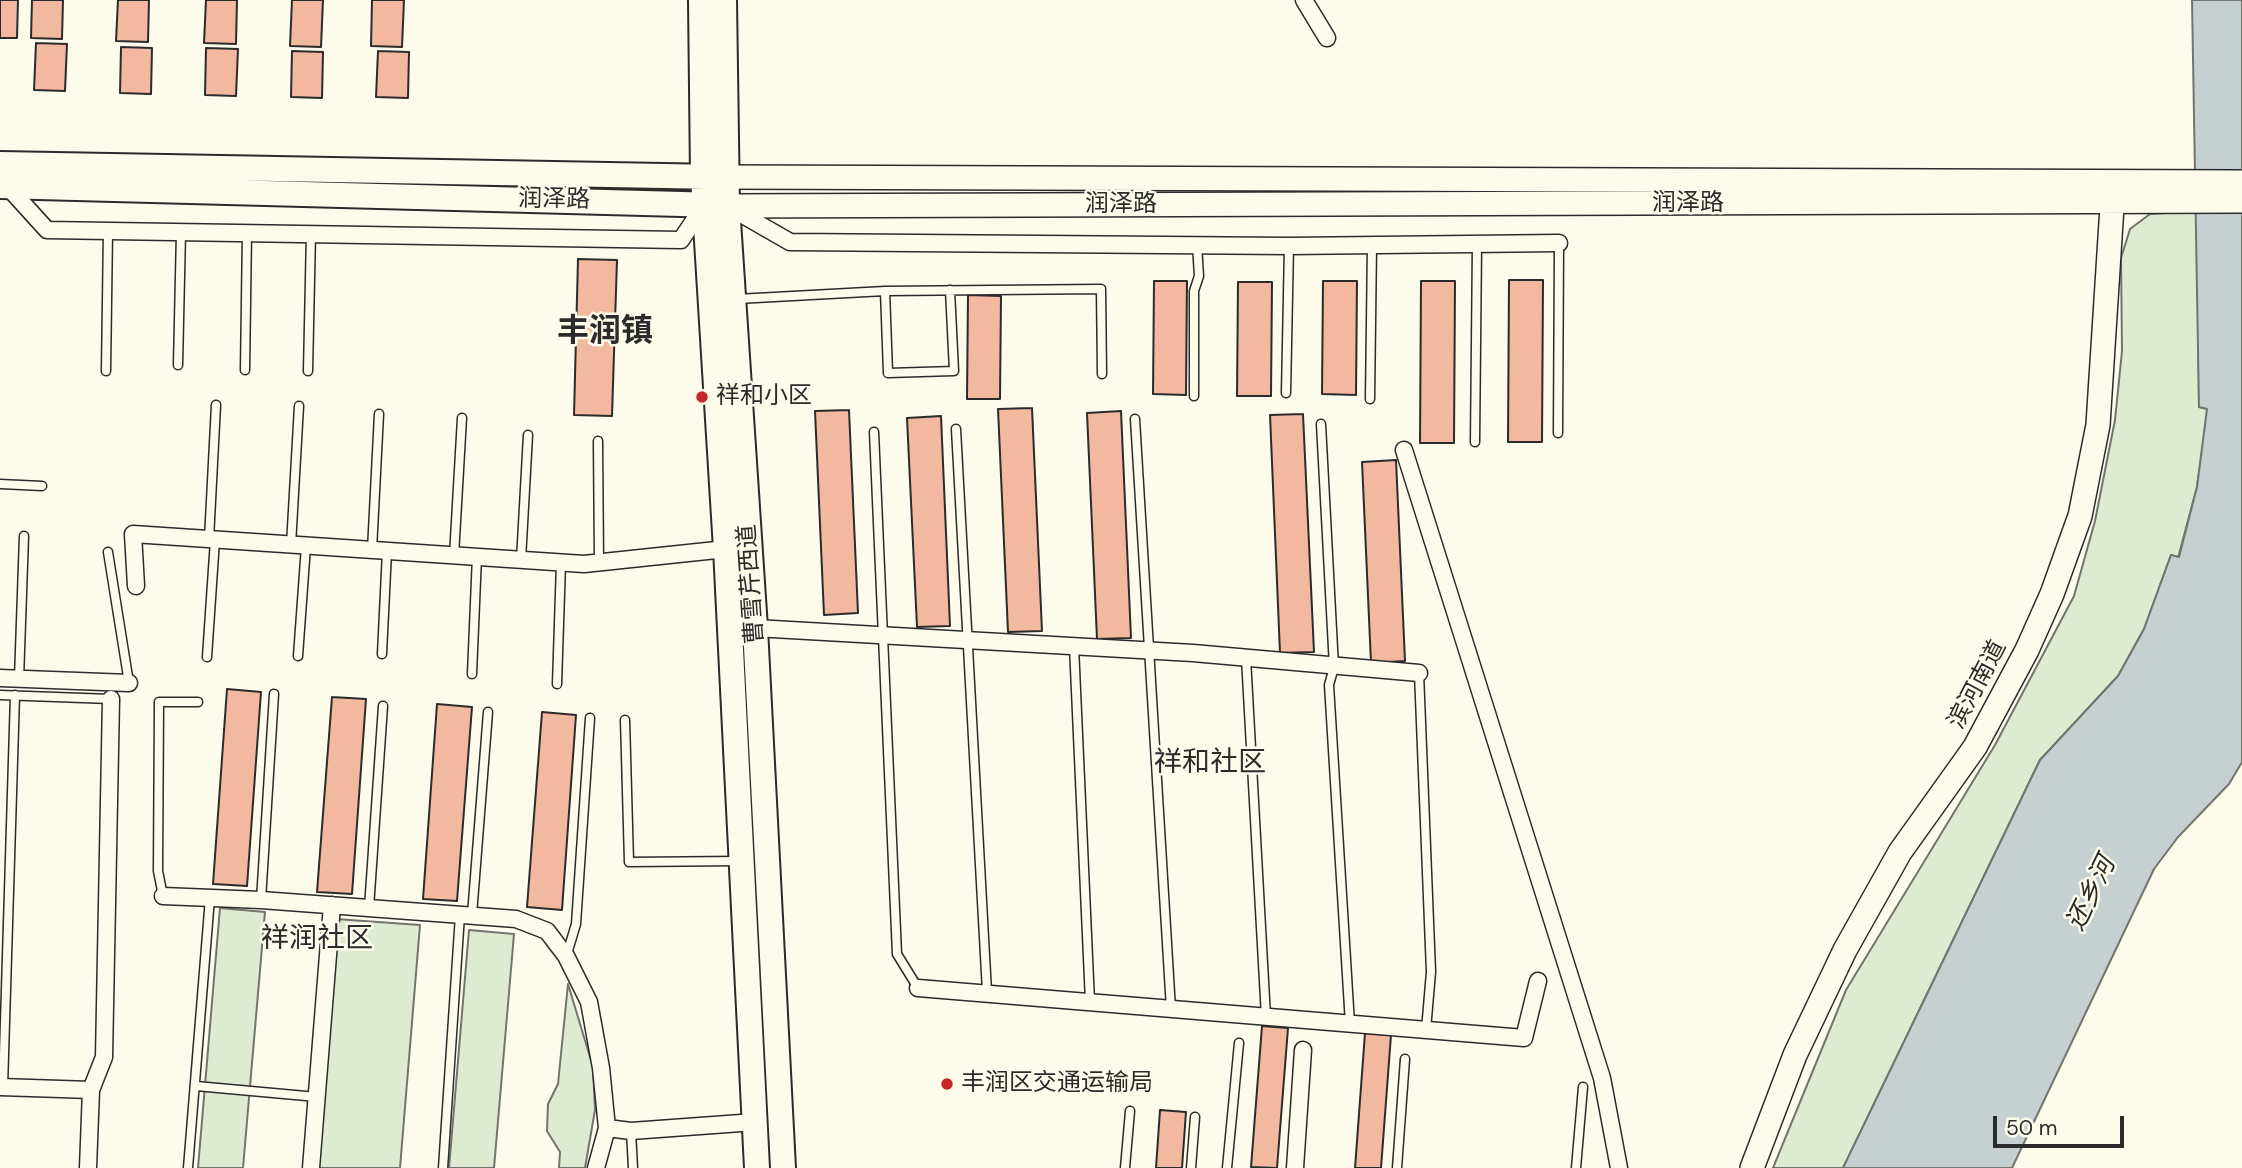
<!DOCTYPE html>
<meta charset="utf-8">
<style>
body{margin:0}
#map{position:relative;width:2242px;height:1168px;overflow:hidden;background:#fdfbea;font-family:"DM Sans",sans-serif}
canvas{display:block}
.scale{position:absolute;left:1993px;top:1116px;width:131px;height:32px;box-sizing:border-box;border:4px solid #2b2b2b;border-top:0;padding-left:9px;font-size:21px;line-height:24px;white-space:nowrap;color:#2b2b2b;-webkit-text-stroke:5px #fdfbea;paint-order:stroke}
</style>
<div id="map">
<canvas width="2242" height="1168"></canvas>
<div class="scale">50 m</div>
</div>
<script>
const ctx = document.querySelector('canvas').getContext('2d');
ctx.lineJoin = 'round';
function fillPath(path, color) {
  ctx.fillStyle = color;
  ctx.fill(path, 'evenodd');
}
function poly(rows) {
  const path = new Path2D();
  for (const r of rows) {
    path.moveTo(r[0], r[1]);
    for (let i = 2; i < r.length; i += 2) path.lineTo(r[i], r[i + 1]);
  }
  return path;
}
function trace(path, color, width, dash) {
  ctx.strokeStyle = color;
  ctx.lineWidth = width;
  ctx.lineCap = dash ? 'butt' : 'round';
  ctx.setLineDash(dash || []);
  ctx.stroke(path);
}
function drawText(font, color, halo, rows, align = 'center') {
  ctx.font = font + ' "DM Sans","Noto Sans SC",sans-serif';
  ctx.lineWidth = 5;
  ctx.setLineDash([]);
  ctx.textBaseline = 'middle';
  ctx.strokeStyle = halo;
  ctx.fillStyle = color;
  for (const [text, x, y, turn = 0] of rows) {
    ctx.save();
    ctx.translate(x, y);
    ctx.rotate((+turn || 0) * Math.PI / 180);
    ctx.textAlign = isNaN(turn) ? turn : align;
    if (halo) ctx.strokeText(text, 0, 0);
    ctx.fillText(text, 0, 0);
    ctx.restore();
  }
}
const green = poly([
 [2197,211,2199,407,2208,409,2197,487,2178,558,2171,555,2144,629,2118,676,2040,760,1843,1168,1773,1168,1846,990,1995,745,2074,596,2095,521,2115,420,2122,351,2121,258,2130,229,2150,214,2197,211],
 [220,908,265,912,243,1168,198,1168,220,908],
 [336,919,420,925,400,1168,316,1168,336,919],
 [469,930,514,934,494,1168,449,1168,469,930],
 [568,984,593,1067,595,1110,585,1168,559,1168,560,1152,547,1131,548,1104,558,1084,568,984]
]);
const water = poly([
 [2192,0,2242,0,2242,762,2229,784,2178,837,2154,869,2012,1168,1843,1168,2040,760,2118,676,2144,629,2171,555,2179,557,2197,487,2207,409,2199,407,2192,0]
]);
const building = poly([
 [0,0,18,0,17,38,0,38,0,0],
 [32,0,63,0,62,39,31,38,32,0],
 [118,0,149,0,148,42,116,41,118,0],
 [206,0,237,0,236,44,204,43,206,0],
 [292,0,323,0,321,47,290,46,292,0],
 [372,0,404,0,402,47,371,46,372,0],
 [36,43,67,44,65,91,34,90,36,43],
 [121,47,152,48,151,94,120,93,121,47],
 [206,48,238,49,236,96,205,95,206,48],
 [292,51,323,52,322,98,291,97,292,51],
 [378,51,409,52,408,98,376,97,378,51],
 [578,259,617,260,612,416,574,415,578,259],
 [1509,280,1543,280,1542,442,1508,442,1509,280],
 [1154,281,1187,281,1186,395,1153,394,1154,281],
 [1323,281,1357,281,1356,395,1322,394,1323,281],
 [1421,281,1455,281,1454,443,1420,443,1421,281],
 [1238,282,1272,282,1271,396,1237,396,1238,282],
 [968,295,1001,296,1000,399,967,399,968,295],
 [1032,408,1042,631,1008,632,998,409,1032,408],
 [849,410,858,613,824,615,815,411,849,410],
 [1121,411,1131,638,1097,639,1087,413,1121,411],
 [1303,414,1314,652,1280,653,1270,415,1303,414],
 [941,416,950,626,917,627,907,418,941,416],
 [1396,460,1405,661,1371,663,1362,462,1396,460],
 [227,689,261,692,247,886,213,884,227,689],
 [332,697,366,699,352,894,317,892,332,697],
 [437,704,472,707,457,901,423,899,437,704],
 [542,712,576,715,562,910,527,907,542,712],
 [1262,1026,1288,1028,1277,1168,1251,1167,1262,1026],
 [1365,1033,1391,1035,1381,1168,1355,1168,1365,1033],
 [1160,1110,1186,1112,1182,1168,1156,1168,1160,1110]
]);
const lane = poly([
 [885,291,888,373,954,371,950,290],
 [737,299,885,291,1101,289,1102,374],
 [178,365,181,232],
 [245,370,247,232],
 [106,371,108,231],
 [308,371,311,233],
 [1286,393,1289,246],
 [1194,396,1194,291,1199,276,1197,245],
 [1370,399,1372,245],
 [1135,419,1171,1009],
 [1321,424,1334,667,1329,685,1350,1024],
 [956,429,987,992],
 [874,432,897,954,918,988],
 [1558,433,1559,243],
 [598,441,599,563],
 [1475,442,1477,244],
 [0,484,42,486],
 [209,539,216,405],
 [291,545,299,406],
 [372,550,379,414],
 [108,552,129,683],
 [454,556,462,418],
 [521,560,528,435],
 [1074,646,1090,1002],
 [382,654,387,551],
 [298,656,306,546],
 [207,657,215,540],
 [1246,658,1266,1017],
 [1419,673,1431,972,1426,1030],
 [472,674,477,556],
 [19,679,24,536],
 [557,684,561,563],
 [0,695,111,699],
 [625,720,629,862,739,861],
 [163,896,158,871,159,702,198,702],
 [261,900,274,694],
 [369,908,383,706],
 [472,915,488,712],
 [567,954,576,924,590,718],
 [196,1086,317,1097],
 [3,1087,15,695],
 [631,1131,633,1168],
 [188,1168,210,898],
 [443,1168,460,915],
 [1125,1168,1130,1111],
 [1191,1168,1195,1117],
 [1227,1168,1239,1043],
 [1397,1168,1405,1059],
 [1576,1168,1583,1087]
]);
const street = poly([
 [1304,0,1327,38],
 [8,187,47,230,681,240,705,204],
 [729,207,790,242,1289,246,1559,243],
 [1404,450,1602,1078,1619,1168],
 [136,586,133,534,584,564,726,549],
 [755,628,1193,653,1419,673],
 [0,678,129,683],
 [163,896,261,900,516,919,547,931,566,956,589,1002,601,1068,607,1128,631,1131,755,1122],
 [918,988,1524,1038,1538,981],
 [0,1087,91,1090,88,1168],
 [91,1090,104,1057,111,699],
 [311,1168,332,905],
 [596,1168,607,1128],
 [1295,1168,1303,1050]
]);
const secondary = poly([
 [726,177,2242,182],
 [727,206,2242,201],
 [1752,1168,1795,1055,1845,950,1900,852,1975,747,2027,650,2052,594,2080,516,2098,425,2113,191]
]);
const primary = poly([
 [701,0,703,176,726,549,757,1168],
 [724,0,727,206,755,628,783,1168],
 [0,164,719,177],
 [0,186,719,205]
]);
const markers = [
 [702,397,7,"#c62828"],
 [947,1084,7,"#c62828"]
];
const streetNames = [
 ["润泽路",554,200,1],
 ["润泽路",1688,204],
 ["润泽路",1121,205],
 ["曹雪芹西道",752,584,-94],
 ["滨河南道",1978,685,-62]
];
const poiNames = [
 ["祥和小区",716,397],
 ["丰润区交通运输局",961,1084]
];
const waterNames = [
 ["还乡河",2092,894,-64]
];
const quarterNames = [
 ["祥和社区",1210,764],
 ["祥润社区",317,940]
];
const districtNames = [
 ["丰润镇",605,333]
];
fillPath(green, '#deebd1');
trace(green, '#74746e', 2);
fillPath(water, '#c7d0d0');
trace(water, '#74746e', 2);
fillPath(building, '#f2b8a0');
trace(building, '#2b2b2b', 2);
trace(lane, '#2b2b2b', 11);
trace(street, '#2b2b2b', 19);
trace(secondary, '#2b2b2b', 26);
trace(primary, '#2b2b2b', 28);
trace(lane, '#fdfbea', 8);
trace(street, '#fdfbea', 16);
trace(secondary, '#fdfbea', 23);
trace(primary, '#fdfbea', 24);
for (const [x, y, r, color] of markers) {
  const dot = new Path2D();
  dot.arc(x, y, r, 0, 2 * Math.PI);
  ctx.fillStyle = color;
  ctx.fill(dot);
  trace(dot, '#fdfbea', 2.5);
}
drawText('24px', '#2b2b2b', '#fdfbea', streetNames);
drawText('24px', '#2b2b2b', '#fdfbea', poiNames, 'left');
drawText('italic 26px', '#2b2b2b', '#fdfbea', waterNames);
drawText('28px', '#2b2b2b', '#fdfbea', quarterNames);
drawText('bold 32px', '#2b2b2b', '#fdfbea', districtNames);
</script>
